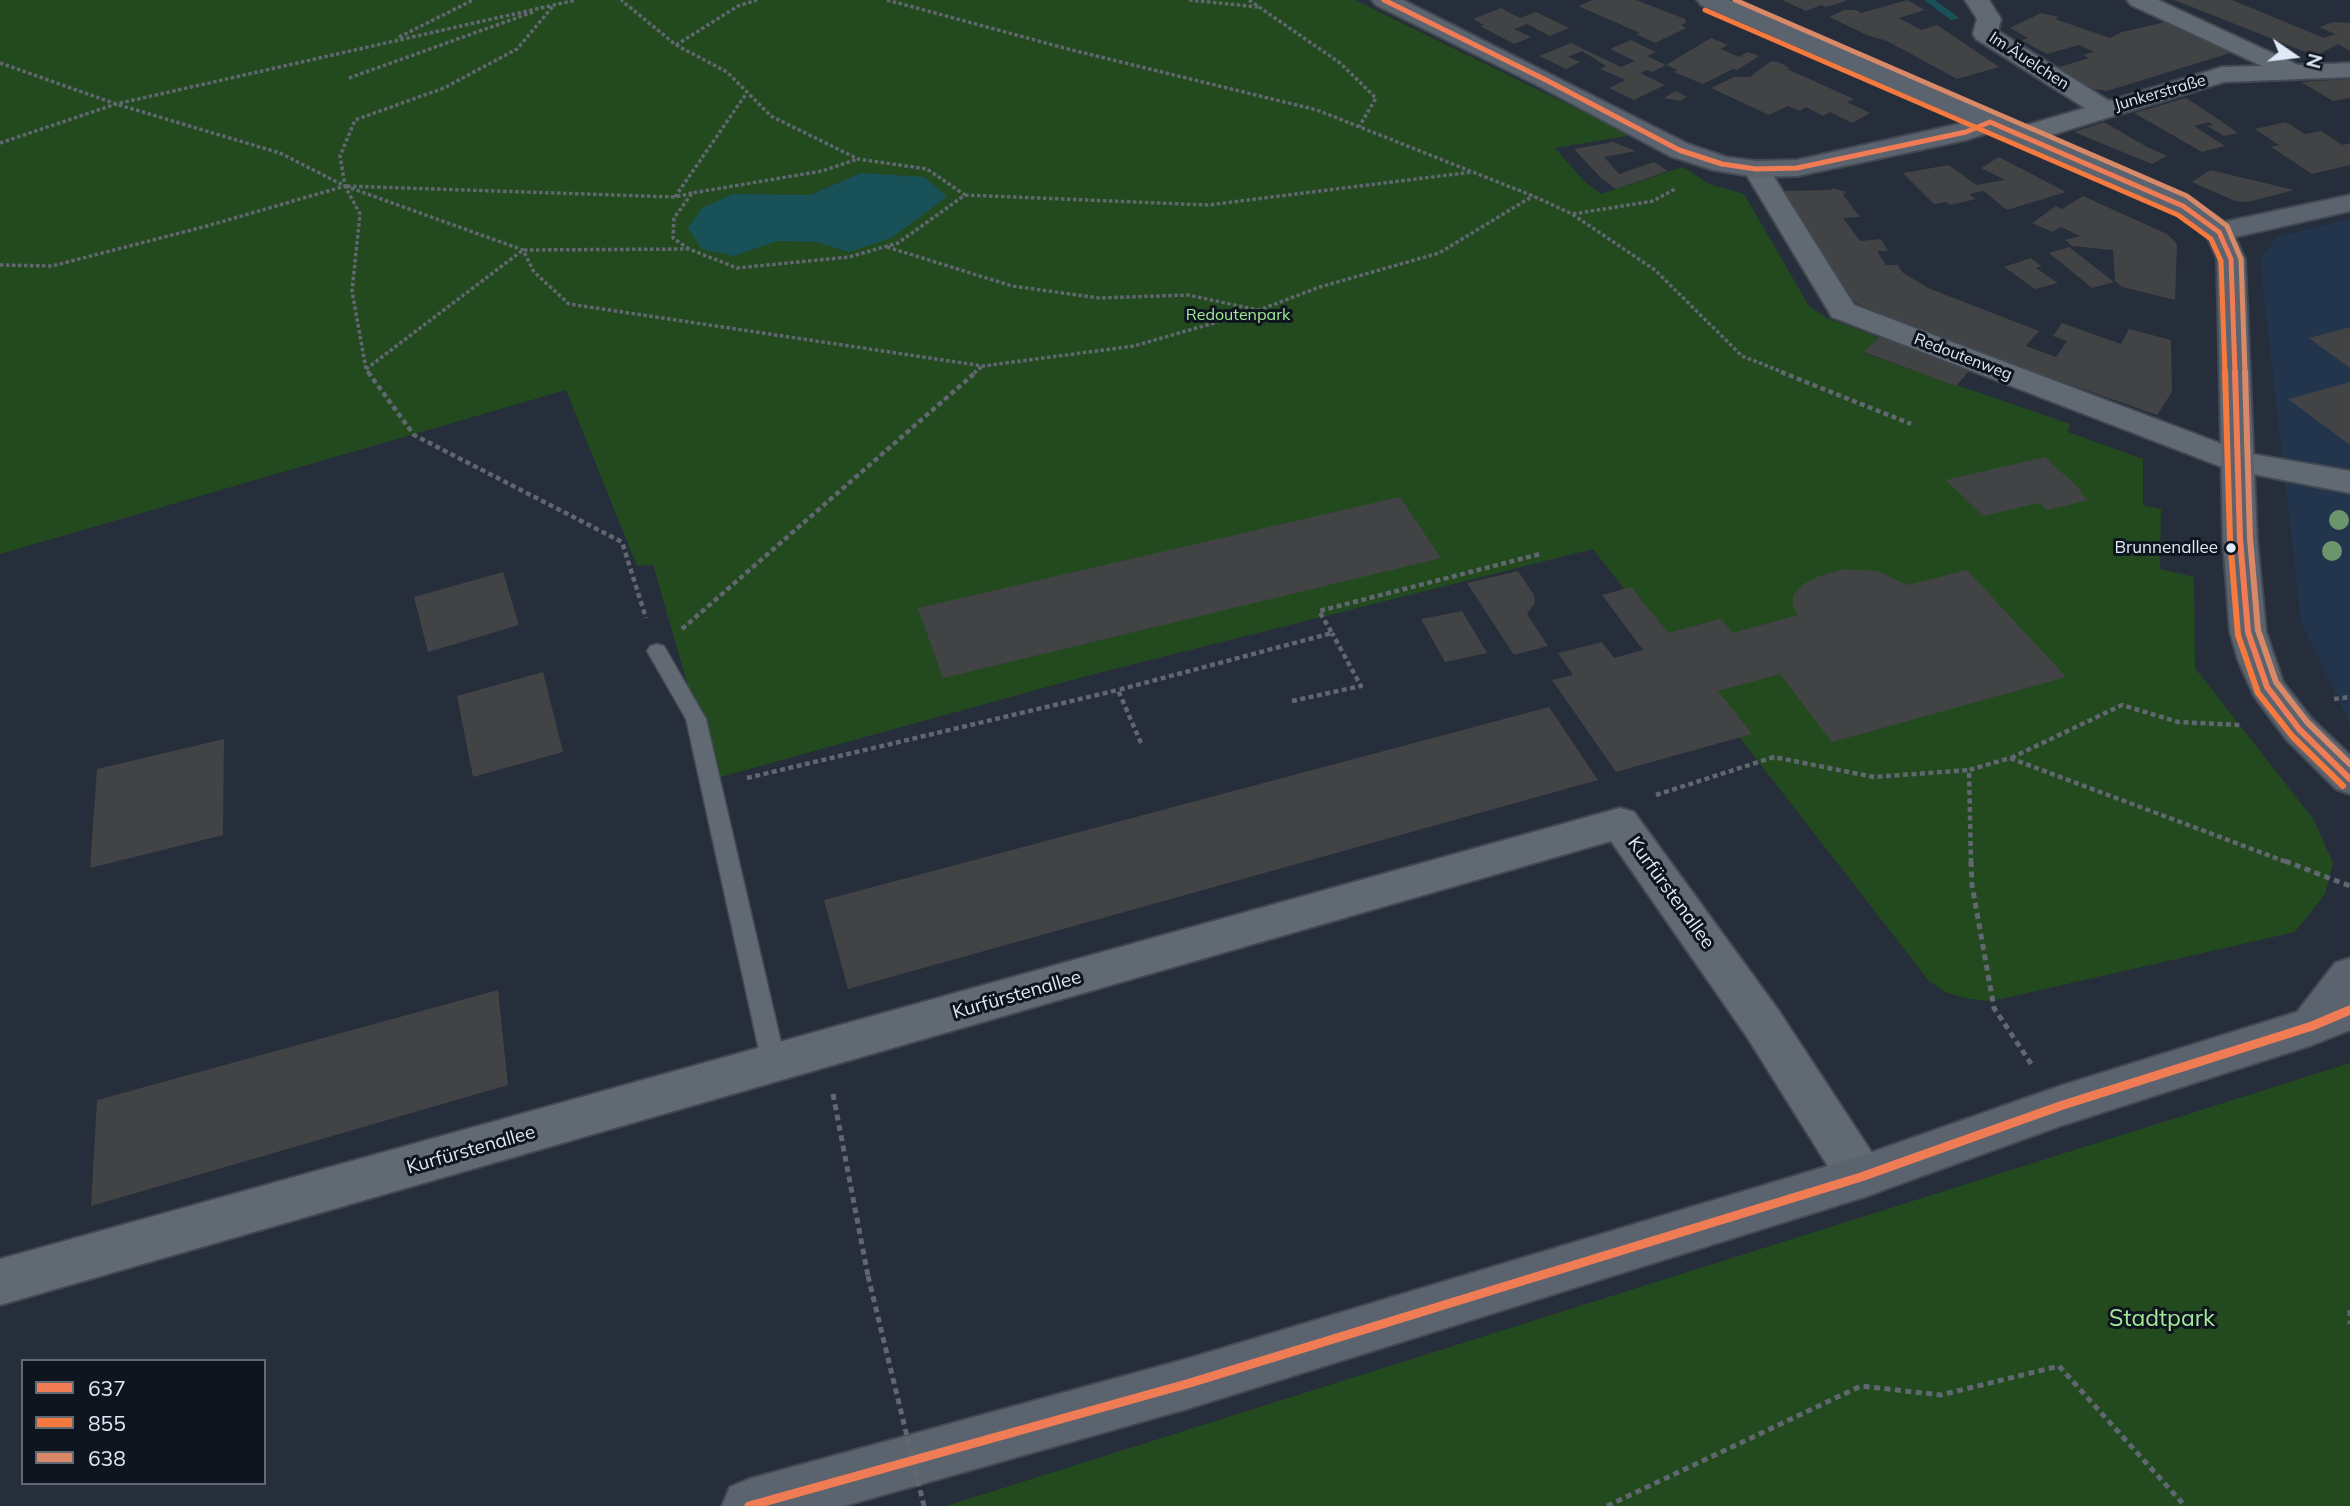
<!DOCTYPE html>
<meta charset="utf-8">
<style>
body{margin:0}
#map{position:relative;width:2350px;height:1506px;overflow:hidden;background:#252e3a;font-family:Mulish,sans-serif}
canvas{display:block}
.legend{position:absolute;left:21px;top:1359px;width:245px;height:126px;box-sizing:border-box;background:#0e151e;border:2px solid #616974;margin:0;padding:9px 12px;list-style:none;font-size:21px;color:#dee8f6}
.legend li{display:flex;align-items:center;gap:14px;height:35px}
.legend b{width:35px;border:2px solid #616974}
.north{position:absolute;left:2259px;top:21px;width:70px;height:70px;-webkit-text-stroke:5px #0e151e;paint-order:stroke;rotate:104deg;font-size:19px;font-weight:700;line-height:28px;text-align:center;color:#dee8f6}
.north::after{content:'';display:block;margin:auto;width:24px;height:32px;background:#dee8f6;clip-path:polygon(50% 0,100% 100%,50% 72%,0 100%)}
</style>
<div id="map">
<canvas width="2350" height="1506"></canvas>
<ul class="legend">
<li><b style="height:9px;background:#f07c56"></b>637</li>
<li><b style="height:9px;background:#f6793e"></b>855</li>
<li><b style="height:9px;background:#d98968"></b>638</li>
</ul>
<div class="north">N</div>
</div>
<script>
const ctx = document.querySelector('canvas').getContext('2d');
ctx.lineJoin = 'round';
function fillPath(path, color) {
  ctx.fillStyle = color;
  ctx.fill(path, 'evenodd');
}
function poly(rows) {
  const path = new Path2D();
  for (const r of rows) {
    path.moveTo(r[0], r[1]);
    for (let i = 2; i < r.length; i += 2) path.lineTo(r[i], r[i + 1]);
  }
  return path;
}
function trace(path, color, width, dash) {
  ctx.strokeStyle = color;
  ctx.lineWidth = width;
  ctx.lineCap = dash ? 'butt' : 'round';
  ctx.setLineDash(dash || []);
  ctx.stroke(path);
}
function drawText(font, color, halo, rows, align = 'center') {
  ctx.font = font + ' Mulish,sans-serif';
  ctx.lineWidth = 6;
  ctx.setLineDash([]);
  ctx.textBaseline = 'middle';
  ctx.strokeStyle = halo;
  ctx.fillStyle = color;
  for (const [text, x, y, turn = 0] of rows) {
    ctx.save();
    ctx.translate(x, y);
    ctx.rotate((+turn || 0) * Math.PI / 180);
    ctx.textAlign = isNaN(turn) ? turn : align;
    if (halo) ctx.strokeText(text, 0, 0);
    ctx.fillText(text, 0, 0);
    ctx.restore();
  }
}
const built = poly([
 [2350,219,2350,724,2301,622,2260,260,2277,237]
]);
const green = poly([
 [0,0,1355,0,1624,132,1626,136,1555,148,1585,182,1601,194,1683,167,1709,184,1744,194,1809,306,1827,318,1878,337,1864,353,2070,424,2068,432,2143,459,2143,505,2161,509,2160,569,2194,577,2195,668,2314,820,2333,863,2325,894,2295,932,2001,999,1985,1001,1964,998,1945,992,1929,981,1593,549,1094,674,709,780,697,717,653,565,637,566,566,390,0,554],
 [861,173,849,252,816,242,777,241,733,194,810,195],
 [2350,1063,2350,1506,946,1506]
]);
const water = poly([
 [861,173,924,177,947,197,891,238,849,252,816,242,777,241,734,256,702,249,688,228,702,208,733,194,810,195]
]);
const stream = poly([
 [1924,0,1935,0,1959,18,1951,20,1924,0]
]);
const building = poly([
 [1593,0,1636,0,1685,19,1686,23,1681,25,1686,28,1655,43,1636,34,1640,33,1578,6],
 [1782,0,1846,0,1846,1,1826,7,1821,5,1806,11],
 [1907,0,1925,10,1899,18,1921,30,1937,25,1999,67,1957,79,1887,41,1867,35,1829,17,1844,10,1856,10,1861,13],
 [2174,0,2232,0,2324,38,2335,34,2319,27,2333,22,2350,23,2350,51,2338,44,2316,56],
 [1501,8,1520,18,1536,12,1569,28,1550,36,1527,24,1514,29,1531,37,1514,44,1480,26,1484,25,1473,19],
 [2041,13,2059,17,2055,19,2110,38,2122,32,2165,22,2230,53,2107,91,2094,89,2056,68,2089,58,2083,55,2094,52,2079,45,2047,54,2021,40,2028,38,2010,28],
 [1711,38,1728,45,1704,58,1721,49,1739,57,1748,52,1759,56,1737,70,1733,69,1703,84,1674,72,1678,70,1666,65],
 [1631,40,1656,52,1647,56,1666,65,1652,72,1647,70,1640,73,1665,85,1634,100,1609,88,1626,80,1600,69,1606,66,1582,51,1568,57,1580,62,1566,69,1539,56,1571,43,1621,67,1635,61,1610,49],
 [1771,61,1778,62,1790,68,1787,69,1854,99,1847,102,1870,113,1852,123,1830,112,1823,116,1806,107,1800,111,1788,106,1769,115,1711,88,1734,77,1750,77],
 [2350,79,2350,98,2333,101,2301,82],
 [1676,91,1687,97,1680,101,1664,98],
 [2186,98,2218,119,2238,133,2224,136,2207,126,2213,125,2209,122,2194,126,2225,146,2202,152,2134,113],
 [2104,122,2147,147,2167,156,2152,164,2074,132],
 [2286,122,2305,134,2321,131,2343,145,2350,143,2350,165,2312,174,2271,147,2279,145,2255,129],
 [1613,142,1636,151,1604,157,1619,174,1654,162,1668,171,1616,189,1602,179,1574,149],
 [1999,157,2066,192,2007,210,1984,191,1969,194,1976,199,1950,205,1946,202,1934,204,1903,173,1949,165,1976,185,2005,180,1981,168],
 [2210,170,2294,190,2248,202,2235,201,2192,182],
 [1833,188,1846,192,1843,195,1860,217,1843,218,1860,241,1881,239,1888,251,1877,251,1886,265,1898,265,1902,272,1928,288,2039,331,2026,346,2056,357,2067,341,2053,336,2062,323,2121,344,2129,329,2171,340,2172,392,2157,415,1924,333,1856,303,1836,282,1780,191,1831,190],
 [2083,196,2167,234,2177,244,2175,300,2122,287,2115,281,2113,250,2072,246,2065,240,2080,236,2061,227,2052,232,2032,223,2056,206,2062,209],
 [2069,247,2114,282,2092,288,2049,253],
 [2031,258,2041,266,2036,268,2058,283,2035,289,2004,267],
 [2350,327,2350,368,2309,338],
 [1879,337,1969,371,1956,386,1864,352],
 [2350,382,2350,445,2288,399],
 [2045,457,2082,491,2079,492,2088,500,2047,510,2039,503,1983,516,1946,480],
 [1400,497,1441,558,943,678,918,608],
 [1844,569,1877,571,1908,585,1967,570,2066,677,1832,742,1780,674,1718,691,1752,734,1616,772,1552,680,1573,675,1558,653,1602,642,1614,658,1643,650,1602,595,1631,587,1668,633,1721,619,1733,633,1798,615,1793,606,1793,595,1804,584,1817,577],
 [1518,571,1534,595,1535,603,1527,614,1548,646,1514,655,1467,583],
 [503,572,519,625,428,652,414,597],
 [1462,611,1487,653,1445,662,1421,619],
 [543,672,563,752,473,777,457,696],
 [1549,707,1598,780,848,989,824,900],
 [224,739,223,835,90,868,97,769],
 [498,990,508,1085,91,1206,97,1100]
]);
const pathFar2 = poly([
 [887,0,1068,49,1317,110,1533,196,1572,214,1655,270,1742,356,1785,373],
 [1189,0,1258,7],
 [1249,0,1340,63,1376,98,1359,127],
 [399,37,473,0],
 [676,45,738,6,757,0],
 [0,63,116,104,280,153,345,186,360,214,352,291,366,369,369,373],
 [349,78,533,12],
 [0,143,116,104,576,0],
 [692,193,675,197,345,186,523,250,534,272,569,304,983,366,1134,346,1259,310,1320,287,1439,253,1533,196],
 [965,195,1208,205,1472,172],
 [675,197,746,94],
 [1573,214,1653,201,1675,189],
 [887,247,1012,286,1099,298,1188,295,1258,310],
 [689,249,673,238,674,218,692,193,822,171,858,159],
 [0,265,52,266,207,226,345,186,340,156,355,120,444,88,517,49,554,5],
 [366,369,523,250,689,249,737,268,849,257,898,243,965,195,927,169,858,159,771,116,727,72,676,45,621,0],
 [974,373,983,366]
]);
const pathFar1 = poly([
 [368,372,414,435,622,542,646,618],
 [1781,372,1911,424],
 [682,629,976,372],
 [2334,699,2350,697],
 [1292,701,1361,686,1332,633],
 [1141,743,1118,690,1332,633,1319,611,1540,554],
 [2011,758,2122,705,2178,722,2240,725],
 [747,778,1118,690],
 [1656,795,1774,757,1874,777,1969,770],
 [1971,863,1969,770,2010,758,2289,863]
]);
const path = poly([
 [1971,861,1972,885,1994,1008,2032,1065],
 [2285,861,2350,886],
 [833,1094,868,1276],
 [2350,1310,2350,1324],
 [1607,1506,1861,1386,1941,1395,2059,1366,2185,1506]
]);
const lane = poly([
 [657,644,664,646,706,719,786,1064,783,1071,774,1075,765,1071,762,1064,686,719,647,651,650,646,657,644]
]);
const street = poly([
 [1965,0,1989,0,2001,19,1998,31,2109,101,2222,67,2262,66,2131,5,2127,0,2158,0,2298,65,2350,63,2350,77,2224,82,2045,137,2026,146,2017,144,2013,138,2027,125,2085,108,1976,39,1973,34,1977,19,1965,0],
 [1756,161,1766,163,1769,169,1854,305,2246,453,2350,471,2350,493,2227,469,1832,317,1743,169,1746,163,1756,161],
 [1620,808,1634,812,1779,1011,1878,1162,1884,1177,1878,1192,1861,1198,1844,1192,1747,1037,1611,841,0,1305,0,1259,1620,808]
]);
const secondary = poly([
 [1372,0,1403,0,1688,144,1726,157,1756,161,1797,160,1968,122,1701,5,1697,0,1729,0,2193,200,2224,222,2350,195,2350,211,2235,237,2245,259,2257,539,2266,632,2283,682,2312,719,2350,755,2350,794,2336,789,2286,739,2254,696,2238,660,2230,632,2223,539,2217,259,2207,236,2173,212,1990,132,1966,140,1797,176,1756,177,1713,170,1670,156,1539,86,1376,5,1372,0],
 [2350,958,2350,1030,2312,1045,2060,1126,1861,1198,1190,1408,844,1506,722,1506,730,1487,749,1479,1190,1358,1861,1156,2060,1086,2297,1012,2335,963,2350,958]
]);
const pathBridge = poly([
 [868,1276,924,1506]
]);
const bus1Far2 = poly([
 [1384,0,1548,81,1679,150,1722,164,1756,169,1797,168,1966,132,1990,122],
 [1990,122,2183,206,2219,232,2231,259,2235,373]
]);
const bus1Far1 = poly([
 [2235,372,2240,539,2248,632,2267,687,2299,729,2350,779]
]);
const bus1 = poly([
 [749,1506,1190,1383,1861,1177,2060,1106,2312,1026,2350,1010]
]);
const bus2Far1 = poly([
 [1705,10,2178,215,2211,239,2221,261,2225,373]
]);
const bus2 = poly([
 [2225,372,2230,539,2238,635,2258,693,2292,736,2343,786]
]);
const bus3Far1 = poly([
 [1735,0,2187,196,2227,226,2241,259,2245,373]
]);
const bus3 = poly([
 [2245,372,2250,538,2258,630,2276,682,2307,722,2350,764]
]);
const trees = [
 [2339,520],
 [2332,551]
];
const markers = [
 [2231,548,6,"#dee8f6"]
];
const farStreetnames = [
 ["Im Äuelchen",2029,61,33],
 ["Junkerstraße",2160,93,-16],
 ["Redoutenweg",1963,357,21]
];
const farParknames = [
 ["Redoutenpark",1238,315]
];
const busNames = [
 ["Brunnenallee",2218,548]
];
const streetNames = [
 ["Kurfürstenallee",1671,893,54],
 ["Kurfürstenallee",1017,995,-16],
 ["Kurfürstenallee",471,1150,-16]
];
const nearParknames = [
 ["Stadtpark",2162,1319]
];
fillPath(built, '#22354d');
fillPath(green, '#234a1f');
fillPath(water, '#195158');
fillPath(stream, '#195158');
fillPath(building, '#424345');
trace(lane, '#424953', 3);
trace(street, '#424953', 4);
trace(secondary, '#424953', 4);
trace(pathFar2, '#616770', 3.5, [3.5, 2.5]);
trace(pathFar1, '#616770', 4.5, [5, 3.5]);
trace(path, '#616770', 5, [6, 4.5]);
fillPath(lane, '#616972');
fillPath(street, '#616972');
fillPath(secondary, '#5b646e');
trace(pathBridge, '#616770', 5, [6, 4.5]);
trace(bus1Far2, '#f07c56', 5);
trace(bus1Far1, '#f07c56', 6);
trace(bus1, '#f07c56', 9);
trace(bus2Far1, '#f6793e', 5);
trace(bus2, '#f6793e', 6);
trace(bus3Far1, '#d98968', 5);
trace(bus3, '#d98968', 6);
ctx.fillStyle = '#6a956d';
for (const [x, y] of trees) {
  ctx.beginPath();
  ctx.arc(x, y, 10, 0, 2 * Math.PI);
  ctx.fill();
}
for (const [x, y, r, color] of markers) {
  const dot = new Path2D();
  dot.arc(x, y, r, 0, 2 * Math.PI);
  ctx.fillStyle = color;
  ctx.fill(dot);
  trace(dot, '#0e151e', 2.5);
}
drawText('16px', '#dee8f6', '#0e151e', farStreetnames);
drawText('16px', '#a3e997', '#0e151e', farParknames);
drawText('17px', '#dee8f6', '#0e151e', busNames, 'right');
drawText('19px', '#dee8f6', '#0e151e', streetNames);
drawText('23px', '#a3e997', '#0e151e', nearParknames);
</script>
